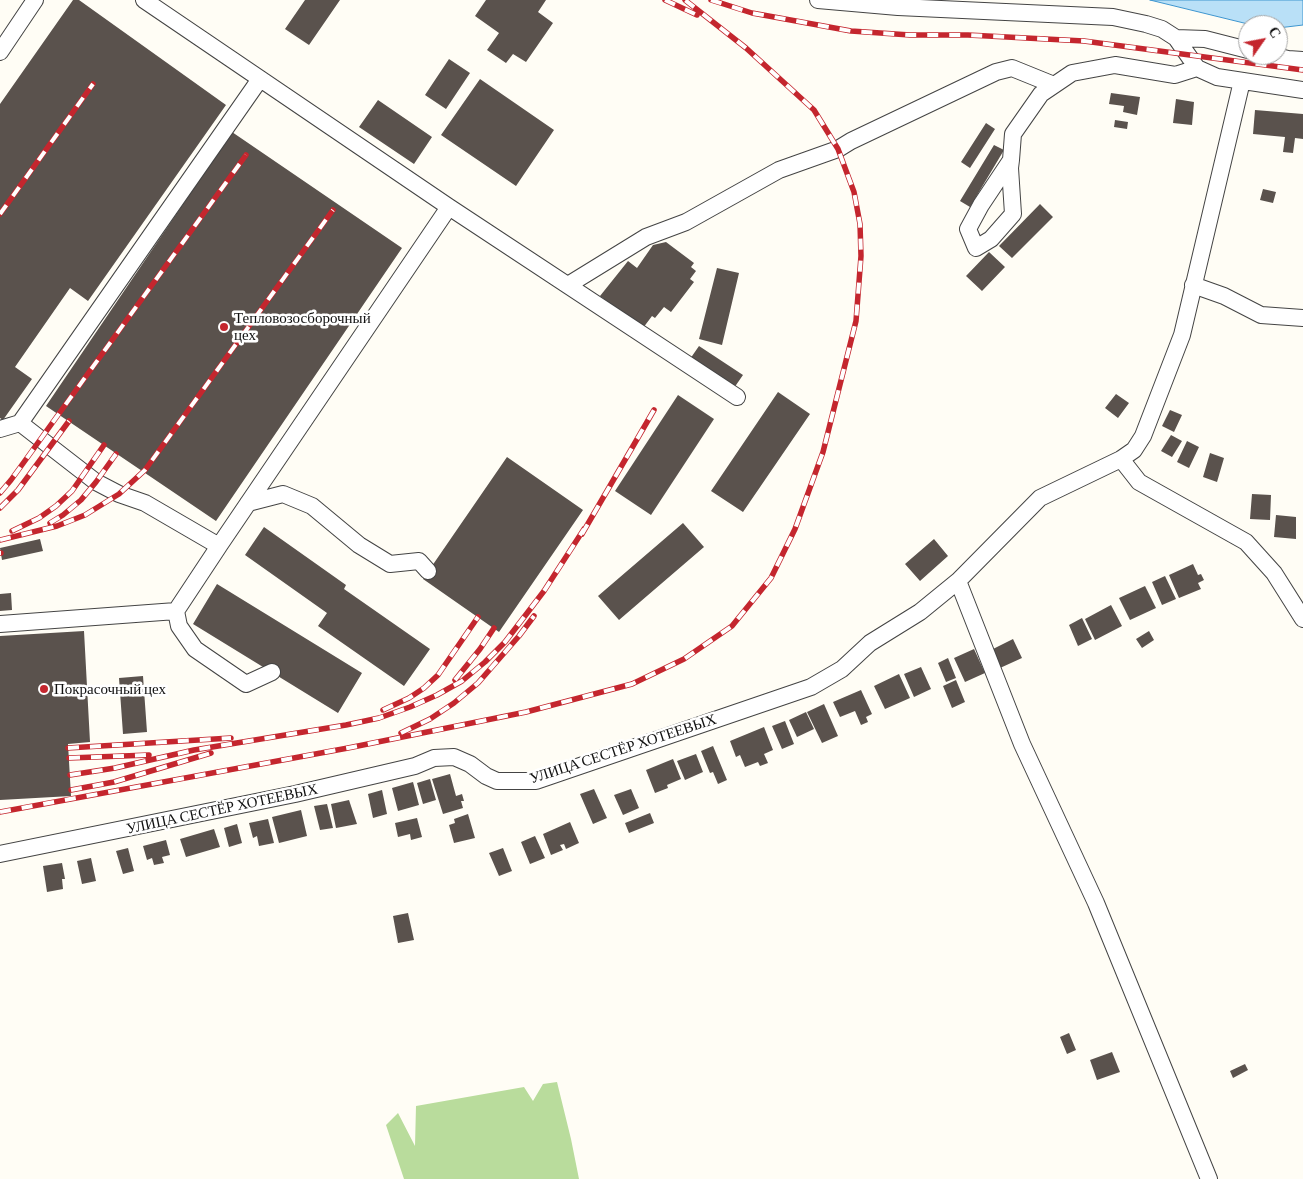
<!DOCTYPE html>
<meta charset="utf-8">
<style>
body{margin:0}
#map{position:relative;width:1303px;height:1179px;overflow:hidden;background:#fffdf5;font-family:"Crimson Pro",serif}
canvas{display:block}
.north{position:absolute;left:1238px;top:15px;width:50px;height:50px;box-sizing:border-box;background:#fff;border:1px solid #a0a0a0;border-radius:50%;rotate:57deg;font-size:14px;font-weight:700;line-height:20px;text-align:center;color:#111}
.north::after{content:'';display:block;margin:auto;width:18px;height:22px;background:#c4262e;clip-path:polygon(50% 0,100% 100%,50% 72%,0 100%)}
</style>
<div id="map">
<canvas width="1303" height="1179"></canvas>
<div class="north">С</div>
</div>
<script>
const ctx = document.querySelector('canvas').getContext('2d');
ctx.lineJoin = 'round';
function fillPath(path, color) {
  ctx.fillStyle = color;
  ctx.fill(path, 'evenodd');
}
function poly(rows) {
  const path = new Path2D();
  for (const r of rows) {
    path.moveTo(r[0], r[1]);
    for (let i = 2; i < r.length; i += 2) path.lineTo(r[i], r[i + 1]);
  }
  return path;
}
function trace(path, color, width, dash) {
  ctx.strokeStyle = color;
  ctx.lineWidth = width;
  ctx.lineCap = dash ? 'butt' : 'round';
  ctx.setLineDash(dash || []);
  ctx.stroke(path);
}
function drawText(font, color, halo, rows, align = 'center') {
  ctx.font = font + ' "Crimson Pro",serif';
  ctx.lineWidth = 5;
  ctx.setLineDash([]);
  ctx.textBaseline = 'middle';
  ctx.strokeStyle = halo;
  ctx.fillStyle = color;
  for (const [text, x, y, turn = 0] of rows) {
    ctx.save();
    ctx.translate(x, y);
    ctx.rotate((+turn || 0) * Math.PI / 180);
    ctx.textAlign = isNaN(turn) ? turn : align;
    if (halo) ctx.strokeText(text, 0, 0);
    ctx.fillText(text, 0, 0);
    ctx.restore();
  }
}
const forest = poly([
 [557,1082,571,1139,579,1179,404,1179,386,1125,398,1113,415,1146,416,1106,524,1087,533,1101,543,1084]
]);
const water = poly([
 [1150,0,1303,0,1303,25,1278,28,1278,25,1252,25,1150,0]
]);
const building = poly([
 [73,0,79,0,226,105,88,301,70,288,15,367,32,379,3,420,0,418,0,104],
 [305,0,340,0,309,45,285,29],
 [486,0,546,0,538,12,553,23,526,62,513,54,506,63,487,50,499,33,475,16],
 [449,59,470,73,446,109,425,95],
 [480,79,554,130,516,186,441,135],
 [1111,93,1140,97,1137,115,1123,112,1124,106,1109,104],
 [1176,99,1194,102,1192,125,1173,123],
 [378,100,432,137,414,164,359,127],
 [1255,110,1303,114,1303,139,1295,138,1293,153,1283,152,1285,137,1253,134],
 [1115,120,1128,122,1127,129,1114,127],
 [986,123,995,129,970,168,961,162],
 [232,132,402,248,216,521,46,406],
 [994,145,1004,150,970,207,960,201],
 [1263,189,1276,192,1273,203,1260,200],
 [1040,204,1053,217,1012,258,999,246],
 [666,242,694,263,691,267,696,271,690,279,694,282,671,312,664,307,655,318,652,316,643,328,600,296,628,261,637,268,653,245],
 [989,252,1005,267,982,291,966,276],
 [717,268,739,273,722,345,699,339],
 [699,346,743,375,734,388,690,359],
 [778,392,810,414,743,512,711,491],
 [1116,394,1129,403,1118,418,1105,408],
 [678,395,714,419,651,515,615,491],
 [1170,410,1182,415,1174,432,1162,426],
 [1171,435,1182,441,1172,457,1161,451],
 [1187,441,1199,447,1189,468,1177,462],
 [1210,453,1224,458,1217,482,1203,477],
 [507,457,583,510,499,632,423,579],
 [1252,494,1271,495,1270,520,1250,519],
 [1276,515,1296,517,1296,539,1274,537],
 [683,523,704,547,619,620,598,596],
 [264,527,346,585,344,589,430,649,404,686,318,626,327,613,245,555],
 [40,539,43,551,2,560,0,548],
 [934,539,948,556,920,581,905,564],
 [1193,564,1198,575,1201,574,1204,580,1198,583,1201,589,1179,598,1169,575],
 [1165,576,1176,599,1162,605,1152,582],
 [217,584,362,673,338,713,193,624],
 [1145,586,1156,608,1130,620,1119,598],
 [11,593,12,610,0,611,0,594],
 [1111,605,1122,626,1095,640,1085,619],
 [1082,618,1092,639,1078,646,1069,625],
 [84,631,90,742,68,744,71,796,0,800,0,636],
 [1149,631,1154,640,1142,648,1136,639],
 [1013,639,1022,658,1000,668,991,650],
 [974,649,985,673,965,682,954,658],
 [948,658,956,678,946,682,938,663],
 [921,667,931,689,914,697,904,674],
 [899,674,910,698,885,709,874,686],
 [143,676,147,732,123,734,119,678],
 [956,680,965,702,952,708,943,686],
 [861,690,872,714,866,717,868,722,861,725,855,711,840,717,833,702],
 [824,704,838,736,822,743,807,712],
 [806,712,814,729,797,737,789,720],
 [785,721,794,744,782,749,772,726],
 [764,727,773,750,764,754,768,763,760,766,758,762,745,767,740,755,736,757,730,741],
 [713,746,727,780,718,784,713,772,710,773,701,751],
 [696,754,703,772,685,780,677,761],
 [673,759,681,779,667,785,668,788,655,793,646,770],
 [450,774,456,796,462,794,464,801,461,801,463,808,443,814,432,779],
 [430,779,436,800,423,804,417,783],
 [413,782,419,805,398,811,392,788],
 [594,789,607,818,593,824,580,794],
 [631,789,639,808,623,815,614,795],
 [382,790,387,814,373,818,368,794],
 [349,800,357,824,336,828,331,804],
 [327,804,333,828,320,830,314,806],
 [301,810,307,836,279,843,272,817],
 [650,813,654,823,629,833,625,823],
 [468,814,475,838,454,843,449,825,455,823,454,819],
 [417,818,422,837,411,840,410,834,398,837,395,823],
 [268,819,274,843,259,846,257,836,253,838,249,823],
 [570,822,579,843,566,849,564,844,560,845,563,850,551,855,543,834],
 [237,824,242,843,229,847,224,828],
 [214,829,220,847,186,857,180,839],
 [535,836,545,858,530,864,521,842],
 [166,840,170,855,162,857,164,863,154,865,152,858,147,860,143,846],
 [128,848,134,871,123,874,116,851],
 [503,848,512,871,499,876,489,853],
 [91,858,96,881,82,884,77,861],
 [62,863,65,879,62,879,63,889,47,892,43,866],
 [408,913,414,940,398,943,393,916],
 [1069,1033,1076,1050,1067,1054,1060,1037],
 [1112,1052,1120,1072,1097,1080,1090,1060],
 [1245,1064,1248,1070,1233,1078,1230,1071]
]);
const minor = poly([
 [144,0,449,207,737,397],
 [818,0,898,7,1113,17,1146,24,1162,29,1176,38,1197,68,1217,77,1303,90],
 [1176,38,1205,39,1248,50],
 [0,52,35,0],
 [1271,55,1288,59,1303,60],
 [1011,160,981,205,968,229,976,248,991,239,1013,214,1010,168,1011,160,1013,134,1041,94,1072,73,1115,65,1175,75,1197,68],
 [568,285,646,237,686,222,779,170,838,149,851,141,996,72,1012,68,1054,85],
 [1193,285,1224,296,1261,315,1303,318],
 [20,423,260,79],
 [0,429,20,423,96,482,119,494,145,503,219,546,176,611,0,624],
 [1121,459,1139,482,1246,542,1274,573,1303,619],
 [248,503,283,494,312,506,359,545,390,564,419,561,428,571],
 [219,546,449,207],
 [958,581,1022,744,1096,903,1209,1179],
 [176,611,179,626,195,649,246,684,272,672],
 [0,854,295,794,415,766,434,758,454,757,470,764,486,776,497,781,536,781,811,687,842,669,870,643,920,612,958,581,1040,498,1121,459,1134,450,1143,436,1182,335,1242,81]
]);
const rail = poly([
 [665,0,697,15],
 [711,0,752,13,851,31,910,35,968,35,1084,41,1303,70],
 [0,214,93,84],
 [0,493,11,480,246,155],
 [0,508,18,490,69,421],
 [50,523,63,515,81,500,96,482,116,454],
 [12,531,39,518,56,506,72,491,104,445],
 [582,534,654,410],
 [0,540,57,526,85,515,119,494,145,470,333,210],
 [0,553,1,553],
 [455,680,480,649,494,628],
 [383,710,409,698,424,688,438,675,478,617],
 [401,733,430,719,454,703,478,683,519,636,534,616],
 [68,748,231,738],
 [69,758,149,755],
 [70,775,115,768,194,750,346,725,379,718,410,707,437,695,462,681,485,662,505,642,544,591,584,529],
 [71,790,114,782,211,753],
 [0,812,348,748,526,712,632,684,684,659,732,626,771,578,795,529,823,452,856,321,861,256,860,224,854,192,838,149,814,110,746,48,685,0]
]);
const markers = [
 [224,327,5,"#c4262e"],
 [44,689,5,"#c4262e"]
];
const poiNames = [
 ["Тепловозосборочный",234,318],
 ["цех",234,335],
 ["Покрасочный цех",54,689]
];
const streetNames = [
 ["УЛИЦА СЕСТЁР ХОТЕЕВЫХ",623,749,-18],
 ["УЛИЦА СЕСТЁР ХОТЕЕВЫХ",222,809,-12]
];
fillPath(forest, '#b9dc9c');
fillPath(water, '#b9e0f7');
trace(water, '#3f96cf', 1);
fillPath(building, '#5a524d');
trace(minor, '#444', 18);
trace(minor, '#fff', 16);
trace(rail, '#c4262e', 5.5);
trace(rail, '#fff', 4, [11]);
for (const [x, y, r, color] of markers) {
  const dot = new Path2D();
  dot.arc(x, y, r, 0, 2 * Math.PI);
  ctx.fillStyle = color;
  ctx.fill(dot);
  trace(dot, '#fff', 2);
}
drawText('15px', '#111', '#fff', poiNames, 'left');
drawText('15px', '#111', '#fff', streetNames);
</script>
